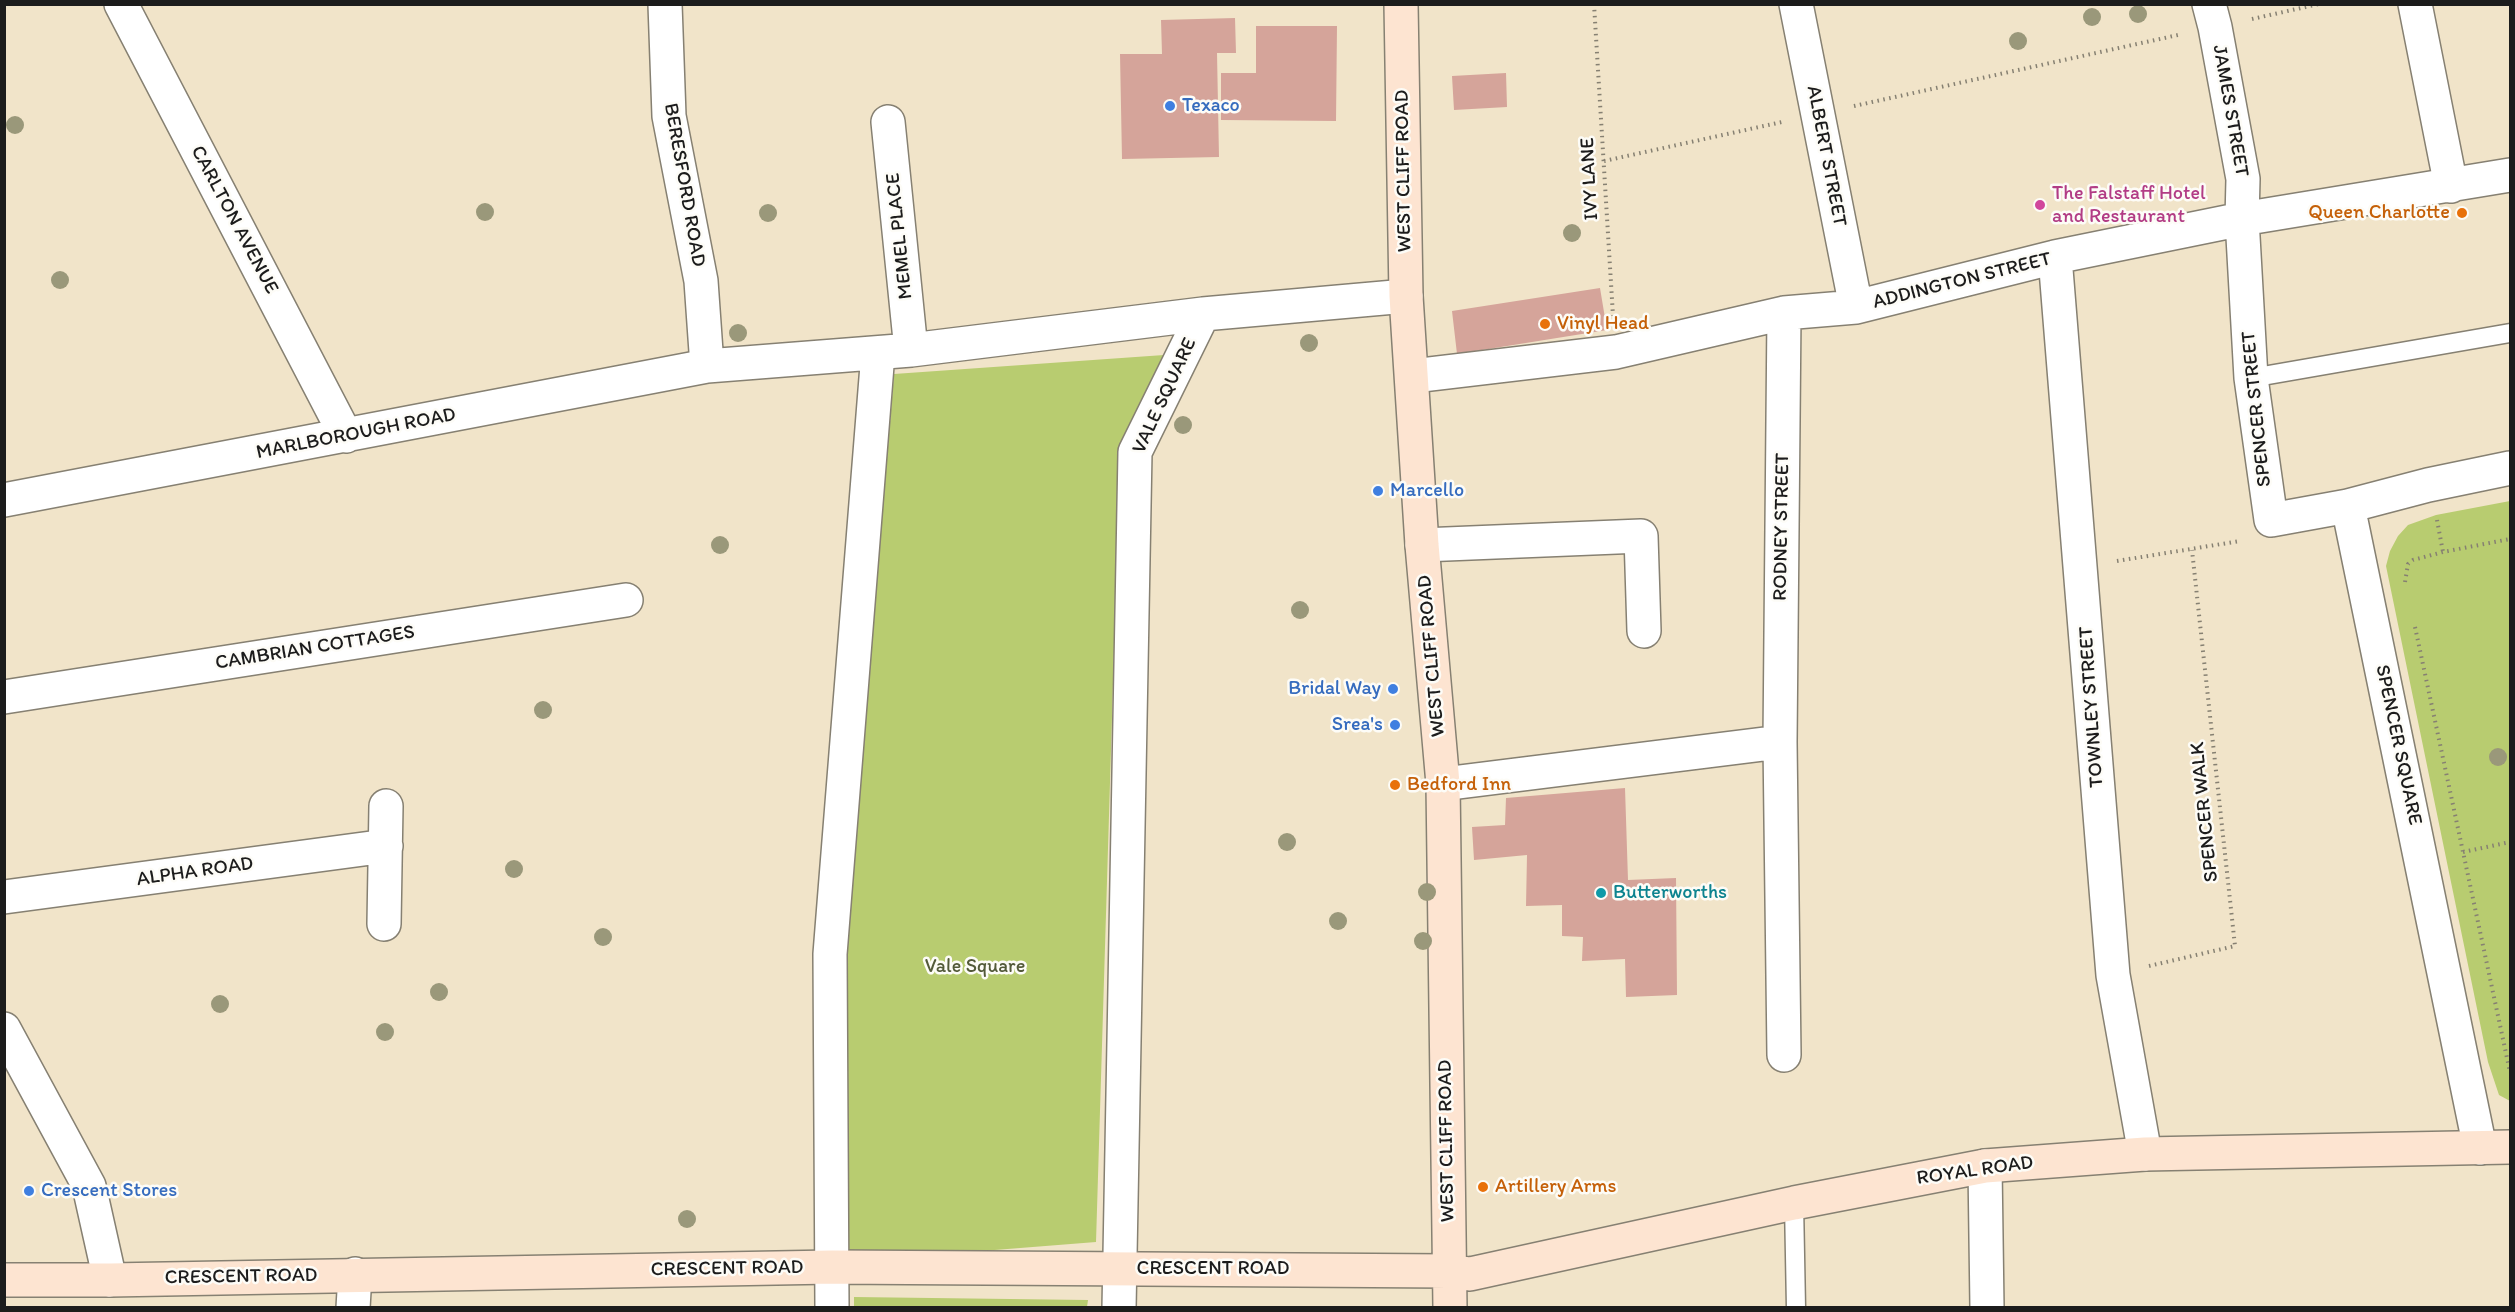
<!DOCTYPE html>
<style>
body{margin:0}
#map{position:relative;width:2515px;height:1312px;overflow:hidden;background:#f1e4c9;font-family:Itim,sans-serif}
canvas{display:block}
.frame{position:absolute;inset:0;border:6px solid #1c1c1c;pointer-events:none}
</style>
<div id="map">
<canvas width="2515" height="1312"></canvas>
<div class="frame"></div>
</div>
<script>
const ctx = document.querySelector('canvas').getContext('2d');
ctx.lineJoin = 'round';
function fillPath(path, color) {
  ctx.fillStyle = color;
  ctx.fill(path, 'evenodd');
}
function poly(rows) {
  const path = new Path2D();
  for (const r of rows) {
    path.moveTo(r[0], r[1]);
    for (let i = 2; i < r.length; i += 2) path.lineTo(r[i], r[i + 1]);
  }
  return path;
}
function trace(path, color, width, dash) {
  ctx.strokeStyle = color;
  ctx.lineWidth = width;
  ctx.lineCap = dash ? 'butt' : 'round';
  ctx.setLineDash(dash || []);
  ctx.stroke(path);
}
function drawText(font, color, halo, rows, align = 'center') {
  ctx.font = font + ' Itim,sans-serif';
  ctx.lineWidth = 5;
  ctx.setLineDash([]);
  ctx.textBaseline = 'middle';
  ctx.strokeStyle = halo;
  ctx.fillStyle = color;
  for (const [text, x, y, turn = 0] of rows) {
    ctx.save();
    ctx.translate(x, y);
    ctx.rotate((+turn || 0) * Math.PI / 180);
    ctx.textAlign = isNaN(turn) ? turn : align;
    if (halo) ctx.strokeText(text, 0, 0);
    ctx.fillText(text, 0, 0);
    ctx.restore();
  }
}
const green = poly([
 [1164,355,1133,432,1119,487,1096,1242,843,1262,845,958,894,374],
 [2510,501,2510,1101,2499,1095,2488,1062,2386,566,2390,551,2398,536,2408,525,2436,515],
 [854,1297,1088,1300,1087,1307,854,1308]
]);
const building = poly([
 [1235,18,1236,53,1217,53,1219,157,1122,159,1120,54,1162,54,1161,20],
 [1256,26,1337,26,1336,121,1221,120,1221,73,1256,73],
 [1506,73,1507,107,1454,110,1452,76],
 [1600,288,1607,330,1457,354,1452,311],
 [1625,788,1628,880,1676,878,1677,995,1626,997,1625,959,1582,961,1583,937,1562,936,1562,905,1526,906,1527,855,1474,860,1472,827,1505,825,1506,798]
]);
const path = poly([
 [1594,4,1613,316],
 [2252,19,2319,4],
 [1854,106,2178,35],
 [1604,161,1782,122],
 [2437,520,2443,552],
 [2117,561,2240,541],
 [2405,582,2408,564,2413,560,2443,552,2510,539],
 [2415,627,2510,1072],
 [2463,852,2510,842],
 [2149,966,2235,946,2192,550]
]);
const lane = poly([
 [2251,378,2510,333],
 [1794,1203,1796,1308]
]);
const street = poly([
 [121,4,346,436],
 [665,4,669,116,701,281,707,366],
 [1796,4,1856,307],
 [2209,4,2215,27,2243,179,2242,219,2251,378,2271,520,2348,506],
 [2415,4,2451,186],
 [888,122,911,350],
 [2055,257,2113,975,2145,1154],
 [1413,376,1616,352,1784,313,1856,307,2055,257,2242,219,2510,175],
 [4,500,707,366,911,350,1203,314,1406,296],
 [1422,545,1641,536,1644,631],
 [4,697,626,600],
 [1443,784,1780,742],
 [4,897,386,846],
 [384,924,386,806],
 [4,1029,89,1186,110,1280],
 [1784,1055,1780,742,1784,313],
 [2480,1148,2348,506,2428,485,2510,468],
 [1985,1166,1987,1308],
 [353,1308,355,1274],
 [832,1308,830,954,878,353],
 [1119,1308,1135,452,1203,314]
]);
const secondary = poly([
 [1401,4,1406,296,1422,545,1443,784,1450,1308],
 [4,1280,110,1280,832,1267,1449,1271,1470,1274,1794,1203,1985,1166,2145,1154,2510,1147]
]);
const trees = [
 [2138,14],
 [2092,17],
 [2018,41],
 [15,125],
 [485,212],
 [768,213],
 [1572,233],
 [60,280],
 [738,333],
 [1309,343],
 [1183,425],
 [720,545],
 [1300,610],
 [543,710],
 [2498,757],
 [1287,842],
 [514,869],
 [1427,892],
 [1338,921],
 [603,937],
 [1423,941],
 [439,992],
 [220,1004],
 [385,1032],
 [687,1219]
];
const markers = [
 [1170,106,6,"#3f7fe0"],
 [2040,205,6,"#d1479c"],
 [2462,213,6,"#e8710a"],
 [1545,324,6,"#e8710a"],
 [1378,491,6,"#3f7fe0"],
 [1393,689,6,"#3f7fe0"],
 [1395,725,6,"#3f7fe0"],
 [1395,785,6,"#e8710a"],
 [1601,893,6,"#0f9aa8"],
 [1483,1187,6,"#e8710a"],
 [29,1191,6,"#3f7fe0"]
];
const shopNames = [
 ["Texaco",1182,106],
 ["Marcello",1390,491],
 ["Bridal Way",1381,689,"right"],
 ["Srea's",1383,725,"right"],
 ["Crescent Stores",41,1191]
];
const streetNames = [
 ["JAMES STREET",2230,111,80],
 ["ALBERT STREET",1826,156,79],
 ["WEST CLIFF ROAD",1404,171,-91],
 ["IVY LANE",1590,179,-93],
 ["BERESFORD ROAD",684,185,80],
 ["CARLTON AVENUE",234,220,62],
 ["MEMEL PLACE",900,236,-96],
 ["ADDINGTON STREET",1962,281,-14],
 ["VALE SQUARE",1165,396,-65],
 ["SPENCER STREET",2257,409,-96],
 ["MARLBOROUGH ROAD",356,434,-11],
 ["RODNEY STREET",1782,527,-89],
 ["CAMBRIAN COTTAGES",315,648,-9],
 ["WEST CLIFF ROAD",1432,656,-95],
 ["TOWNLEY STREET",2092,707,-94],
 ["SPENCER SQUARE",2398,745,78],
 ["SPENCER WALK",2205,812,-96],
 ["ALPHA ROAD",195,872,-8],
 ["WEST CLIFF ROAD",1447,1141,-91],
 ["ROYAL ROAD",1975,1171,-8],
 ["CRESCENT ROAD",727,1269,-1],
 ["CRESCENT ROAD",1213,1269],
 ["CRESCENT ROAD",241,1277,-1]
];
const hotelNames = [
 ["The Falstaff Hotel",2052,194],
 ["and Restaurant",2052,217]
];
const foodNames = [
 ["Queen Charlotte",2450,213,"right"],
 ["Vinyl Head",1557,324],
 ["Bedford Inn",1407,785],
 ["Artillery Arms",1495,1187]
];
const cultureNames = [
 ["Butterworths",1613,893]
];
const parkNames = [
 ["Vale Square",975,967]
];
fillPath(green, '#b8cc70');
fillPath(building, '#d5a49a');
trace(lane, '#868072', 21);
trace(street, '#868072', 36);
trace(secondary, '#868072', 36);
trace(path, '#868072', 4, [1.5, 4.5]);
trace(lane, '#fff', 18);
trace(street, '#fff', 33);
trace(secondary, '#fde4d1', 33);
ctx.fillStyle = '#9a987a';
for (const [x, y] of trees) {
  ctx.beginPath();
  ctx.arc(x, y, 9, 0, 2 * Math.PI);
  ctx.fill();
}
for (const [x, y, r, color] of markers) {
  const dot = new Path2D();
  dot.arc(x, y, r, 0, 2 * Math.PI);
  ctx.fillStyle = color;
  ctx.fill(dot);
  trace(dot, '#fdfcf7', 2);
}
drawText('20px', '#366cbe', '#fdfcf7', shopNames, 'left');
drawText('20px', '#1c1c1c', '#fdfcf7', streetNames);
drawText('20px', '#b23c85', '#fdfcf7', hotelNames, 'left');
drawText('20px', '#c56008', '#fdfcf7', foodNames, 'left');
drawText('20px', '#0d838f', '#fdfcf7', cultureNames, 'left');
drawText('20px', '#535a39', '#fdfcf7', parkNames);
</script>
